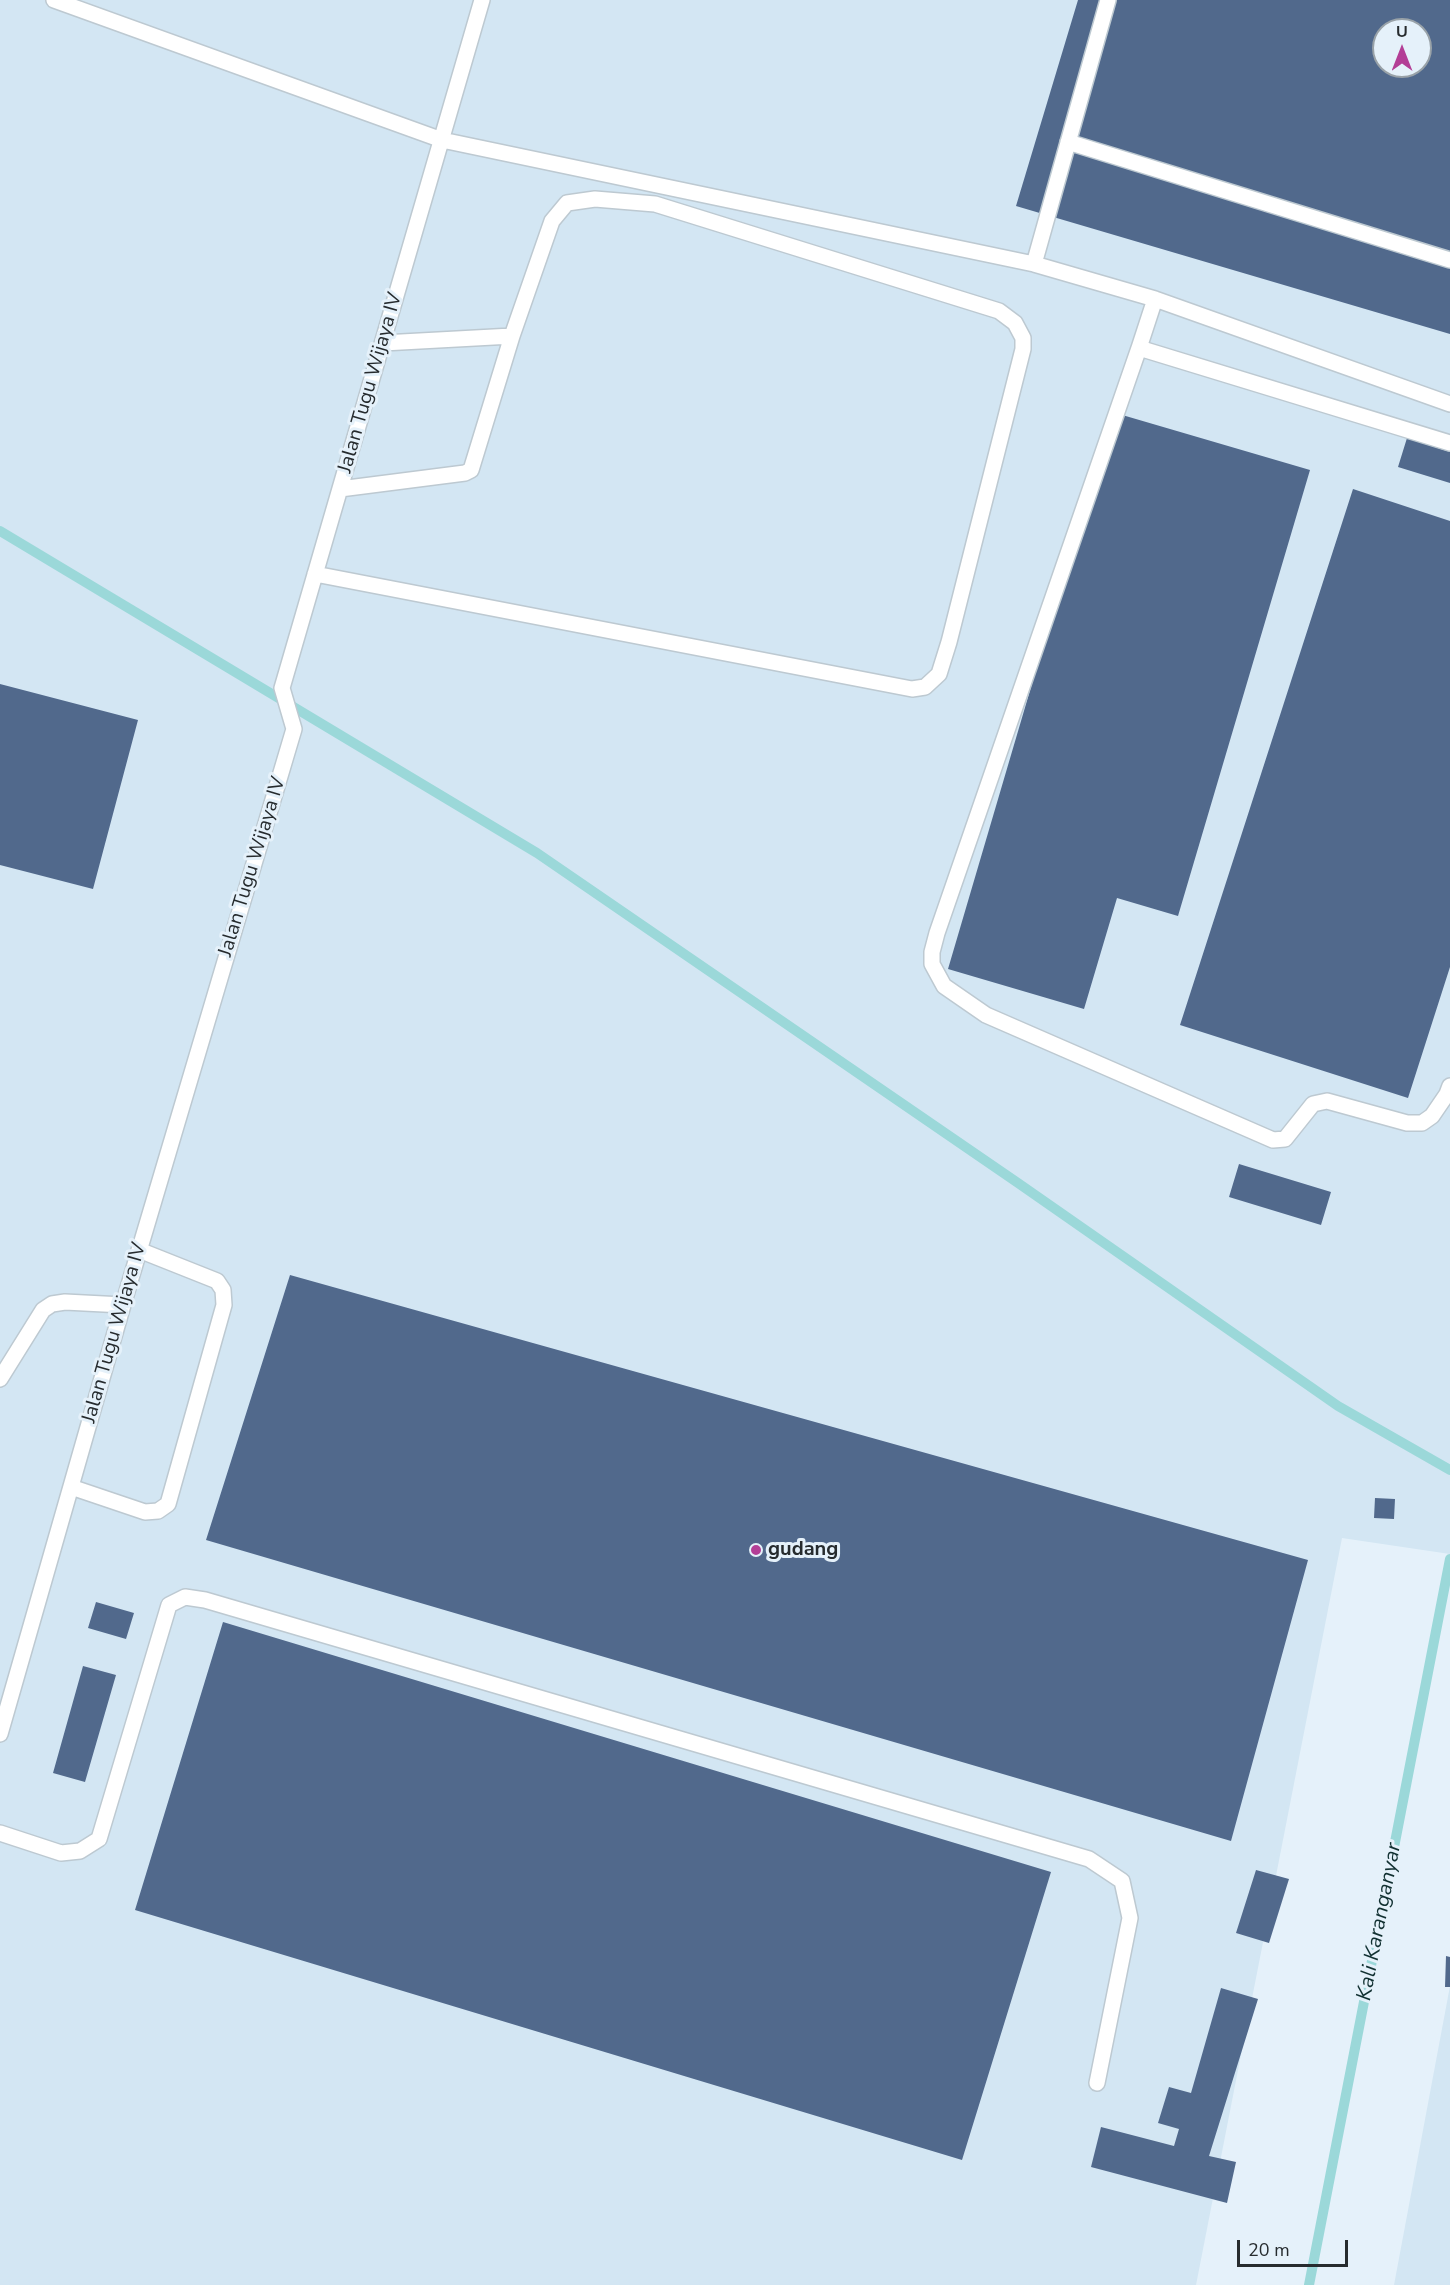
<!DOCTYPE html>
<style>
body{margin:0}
#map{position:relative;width:1450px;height:2285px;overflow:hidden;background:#e5f1fa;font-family:"Nunito Sans",sans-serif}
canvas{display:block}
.north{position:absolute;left:1372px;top:18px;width:60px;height:60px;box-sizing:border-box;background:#e5f1fa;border:2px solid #99a2a8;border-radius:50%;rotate:0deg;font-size:16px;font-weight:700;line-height:24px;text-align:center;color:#262b2e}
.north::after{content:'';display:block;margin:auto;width:21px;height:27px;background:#b33e96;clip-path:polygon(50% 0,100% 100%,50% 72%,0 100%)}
.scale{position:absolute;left:1237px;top:2240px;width:111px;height:27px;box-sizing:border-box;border:3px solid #262b2e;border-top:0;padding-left:8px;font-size:18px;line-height:21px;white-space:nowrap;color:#262b2e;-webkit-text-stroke:4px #e5f1fa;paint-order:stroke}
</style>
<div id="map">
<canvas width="1450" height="2285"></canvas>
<div class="north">U</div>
<div class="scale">20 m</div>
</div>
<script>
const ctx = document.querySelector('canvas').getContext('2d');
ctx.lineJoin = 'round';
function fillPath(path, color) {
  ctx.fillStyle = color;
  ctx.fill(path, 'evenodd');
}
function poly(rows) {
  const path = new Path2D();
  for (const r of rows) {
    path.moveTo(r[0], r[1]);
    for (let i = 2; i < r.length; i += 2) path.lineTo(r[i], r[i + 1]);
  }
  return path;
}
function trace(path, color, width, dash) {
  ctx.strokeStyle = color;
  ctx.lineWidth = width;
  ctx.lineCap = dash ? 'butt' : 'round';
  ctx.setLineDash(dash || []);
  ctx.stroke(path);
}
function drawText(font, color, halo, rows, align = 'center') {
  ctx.font = font + ' "Nunito Sans",sans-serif';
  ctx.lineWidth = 6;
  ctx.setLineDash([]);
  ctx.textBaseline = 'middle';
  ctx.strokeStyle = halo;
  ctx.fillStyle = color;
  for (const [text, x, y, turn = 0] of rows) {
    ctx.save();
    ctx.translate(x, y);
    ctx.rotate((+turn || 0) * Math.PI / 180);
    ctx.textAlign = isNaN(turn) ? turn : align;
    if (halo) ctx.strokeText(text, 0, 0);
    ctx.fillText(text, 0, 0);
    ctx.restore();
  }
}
const built = poly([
 [0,0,1450,0,1450,1554,1342,1538,1196,2285,0,2285],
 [1384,30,1420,30,1420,66,1384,66],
 [1450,1986,1450,2285,1394,2285]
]);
const stream = poly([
 [0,531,537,853,1018,1183,1338,1406,1450,1470],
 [1309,2285,1450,1559]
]);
const building = poly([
 [1078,0,1450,0,1450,334,1016,206],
 [1384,30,1420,30,1420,66,1384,66],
 [1112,412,1310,470,1178,916,1117,898,1084,1009,948,969],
 [1407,438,1450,452,1450,483,1398,467],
 [1353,489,1450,521,1450,967,1408,1098,1180,1025],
 [0,684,138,720,93,889,0,865],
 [1239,1164,1331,1192,1321,1225,1229,1197],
 [290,1275,1308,1560,1231,1841,206,1540],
 [1375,1498,1395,1499,1394,1519,1374,1518],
 [96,1602,134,1613,126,1639,88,1628],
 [223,1622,1051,1872,962,2160,135,1910],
 [83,1666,116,1675,85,1782,53,1773],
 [1256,1870,1289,1879,1269,1943,1236,1933],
 [1446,1956,1450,1957,1450,1987,1445,1987],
 [1221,1988,1258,1999,1209,2156,1236,2162,1227,2203,1091,2167,1101,2127,1174,2146,1179,2129,1158,2123,1169,2087,1191,2093]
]);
const lane = poly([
 [54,0,442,140,1034,264,1155,299,1450,404],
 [1068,142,1450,260],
 [1034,264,1108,0],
 [1155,299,1139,348,1450,443],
 [383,343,512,336],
 [1139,348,937,933,932,952,932,964,944,986,986,1015,1273,1140,1285,1139,1313,1104,1327,1101,1407,1123,1422,1123,1432,1116,1447,1094,1450,1086],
 [315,574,912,689,925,687,939,674,949,642,1023,349,1023,338,1015,323,999,311,655,204,595,199,567,203,552,221,512,336,471,470,465,473,340,489],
 [0,1379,43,1310,52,1304,65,1302,123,1305],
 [71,1487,145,1512,158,1511,168,1504,224,1305,223,1290,217,1281,139,1250],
 [0,1734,123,1305,294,729,282,688,482,0],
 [0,1833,61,1853,80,1851,99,1839,169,1605,185,1597,205,1600,1089,1859,1122,1881,1130,1918,1097,2083]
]);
const markers = [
 [756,1550,6,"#b33e96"]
];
const streetNames = [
 ["Jalan Tugu Wijaya IV",371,383,-74],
 ["Jalan Tugu Wijaya IV",253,867,-73],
 ["Jalan Tugu Wijaya IV",115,1333,-74]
];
const poiNames = [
 ["gudang",768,1550]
];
const waterNames = [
 ["Kali Karanganyar",1380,1922,-79]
];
fillPath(built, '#d3e6f3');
trace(stream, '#9bd8d9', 10);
fillPath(building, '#51698c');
trace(lane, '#bdc9d1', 18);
trace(lane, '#fff', 15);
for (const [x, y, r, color] of markers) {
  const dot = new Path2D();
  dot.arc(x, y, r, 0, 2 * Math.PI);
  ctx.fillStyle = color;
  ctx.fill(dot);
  trace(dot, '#e5f1fa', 2);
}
drawText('20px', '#262b2e', '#e5f1fa', streetNames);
drawText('bold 20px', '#262b2e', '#e5f1fa', poiNames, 'left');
drawText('italic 21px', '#113031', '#e5f1fa', waterNames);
</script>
